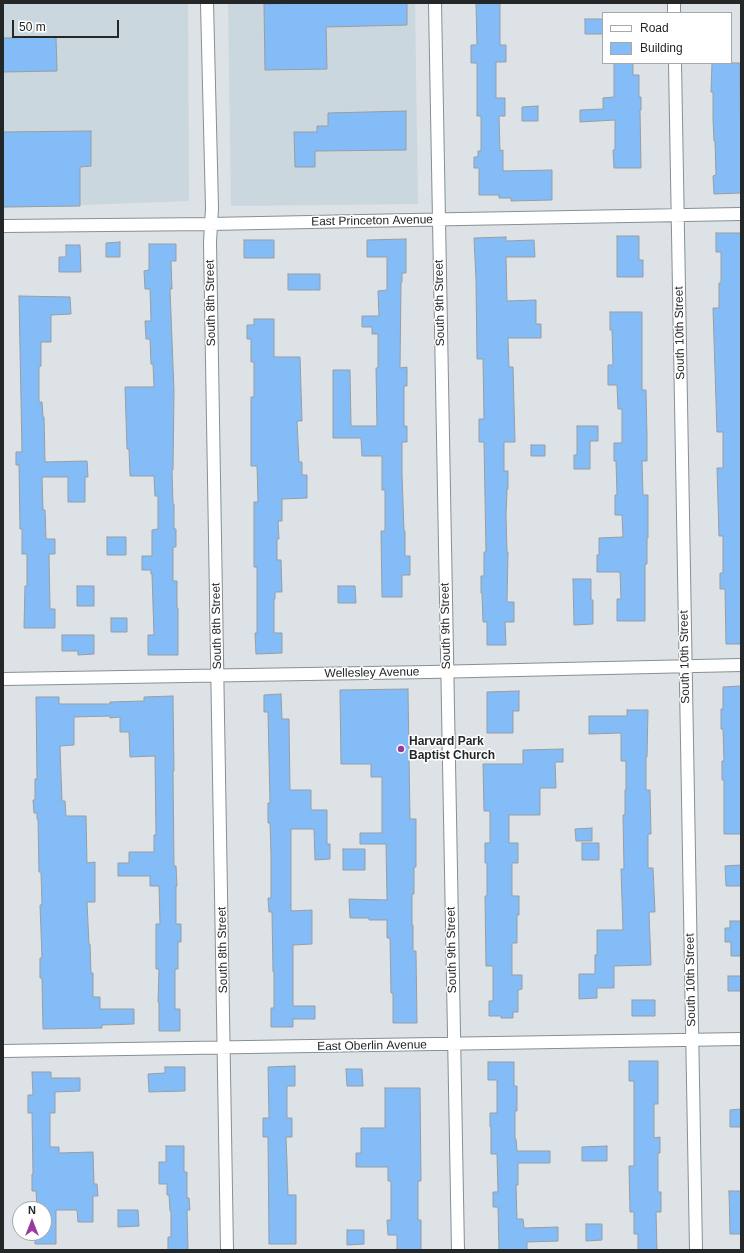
<!DOCTYPE html>
<style>
body{margin:0}
#map{position:relative;width:744px;height:1253px;overflow:hidden;background:#dce2e6;font-family:Arial,sans-serif}
canvas{display:block}
.frame{position:absolute;inset:0;border:4px solid #242728;pointer-events:none}
.legend{position:absolute;left:602px;top:12px;width:130px;height:52px;box-sizing:border-box;background:#fff;border:1px solid #a7a9a9;margin:0;padding:5px 7px;list-style:none;font-size:12px;color:#242728}
.legend li{display:flex;align-items:center;gap:8px;height:20px}
.legend b{width:20px;border:1px solid #a7a9a9}
.north{position:absolute;left:12px;top:1201px;width:40px;height:40px;box-sizing:border-box;background:#fff;border:1px solid #a7a9a9;border-radius:50%;rotate:0deg;font-size:11px;font-weight:700;line-height:16px;text-align:center;color:#242728}
.north::after{content:'';display:block;margin:auto;width:14px;height:18px;background:#9d389e;clip-path:polygon(50% 0,100% 100%,50% 72%,0 100%)}
.scale{position:absolute;left:12px;top:20px;width:107px;height:18px;box-sizing:border-box;border:2px solid #242728;border-top:0;padding-left:5px;font-size:12px;line-height:14px;white-space:nowrap;color:#242728;-webkit-text-stroke:3px #fff;paint-order:stroke}
</style>
<div id="map">
<canvas width="744" height="1253"></canvas>
<div class="frame"></div>
<ul class="legend">
<li><b style="height:5px;background:#fff"></b>Road</li>
<li><b style="height:11px;background:#84bcf7"></b>Building</li>
</ul>
<div class="north">N</div>
<div class="scale">50 m</div>
</div>
<script>
const ctx = document.querySelector('canvas').getContext('2d');
ctx.lineJoin = 'round';
function fillPath(path, color) {
  ctx.fillStyle = color;
  ctx.fill(path, 'evenodd');
}
function poly(rows) {
  const path = new Path2D();
  for (const r of rows) {
    path.moveTo(r[0], r[1]);
    for (let i = 2; i < r.length; i += 2) path.lineTo(r[i], r[i + 1]);
  }
  return path;
}
function trace(path, color, width, dash) {
  ctx.strokeStyle = color;
  ctx.lineWidth = width;
  ctx.lineCap = dash ? 'butt' : 'round';
  ctx.setLineDash(dash || []);
  ctx.stroke(path);
}
function drawText(font, color, halo, rows, align = 'center') {
  ctx.font = font + ' Arial,sans-serif';
  ctx.lineWidth = 3;
  ctx.setLineDash([]);
  ctx.textBaseline = 'middle';
  ctx.strokeStyle = halo;
  ctx.fillStyle = color;
  for (const [text, x, y, turn = 0] of rows) {
    ctx.save();
    ctx.translate(x, y);
    ctx.rotate((+turn || 0) * Math.PI / 180);
    ctx.textAlign = isNaN(turn) ? turn : align;
    if (halo) ctx.strokeText(text, 0, 0);
    ctx.fillText(text, 0, 0);
    ctx.restore();
  }
}
const built = poly([
 [3,3,188,3,189,201,3,208],
 [228,3,415,3,418,204,231,206]
]);
const building = poly([
 [304,3,407,3,407,25,326,27,327,69,265,70,264,4,304,3],
 [476,3,500,3,500,45,506,45,506,62,496,62,496,98,505,98,505,116,499,116,500,151,503,150,503,171,552,170,552,200,511,201,511,198,499,198,499,195,479,195,479,168,474,168,474,157,478,157,478,151,481,151,481,116,477,116,477,63,471,63,471,45,477,45,476,3],
 [585,19,603,19,603,34,585,34,585,19],
 [56,37,57,71,3,72,3,38,56,37],
 [614,63,633,63,633,75,639,75,639,97,641,97,641,110,640,110,641,168,614,168,613,150,615,150,615,120,580,122,580,110,603,109,603,98,614,97,614,63],
 [712,63,740,63,741,193,714,194,713,176,716,175,715,141,714,141,713,119,713,92,711,92,712,63],
 [538,106,538,121,522,121,522,107,538,106],
 [406,111,406,150,315,151,315,167,295,167,294,132,317,132,317,126,328,126,328,113,406,111],
 [91,131,91,166,80,167,80,206,3,207,3,132,91,131],
 [716,233,741,233,741,644,726,644,725,589,720,589,720,573,723,573,723,536,719,536,717,468,723,468,723,432,717,432,713,308,719,308,719,283,721,283,721,252,716,252,716,233],
 [617,236,639,236,639,260,643,260,643,277,617,277,617,236],
 [506,237,506,241,534,240,535,257,506,257,507,301,536,300,536,324,541,324,541,338,508,338,509,367,513,367,515,442,504,442,504,471,508,471,508,489,507,489,506,516,507,552,508,552,507,602,514,602,514,622,505,622,506,645,487,645,487,622,483,622,482,593,481,593,481,576,484,576,484,552,486,552,484,442,479,442,479,419,484,419,483,359,477,359,476,280,474,238,506,237],
 [406,239,406,273,402,273,402,282,401,282,400,368,407,367,407,386,404,386,404,426,407,426,407,442,402,442,402,474,404,531,405,531,405,556,410,556,410,575,402,575,402,597,382,597,381,531,385,531,385,490,382,490,382,456,362,456,361,438,333,438,333,370,350,370,351,426,377,426,376,368,378,368,378,334,372,334,372,327,362,327,362,316,379,316,378,291,387,290,387,257,367,257,367,240,406,239],
 [244,240,274,240,274,258,244,258,244,240],
 [120,242,120,257,106,257,106,243,120,242],
 [149,244,176,244,176,261,171,261,172,289,170,289,174,391,173,470,172,470,173,504,174,504,174,529,176,529,176,547,173,547,173,581,177,581,177,608,178,608,178,655,148,655,148,635,154,635,152,574,151,574,151,570,142,570,142,556,152,556,152,530,158,529,158,496,155,496,154,476,130,476,129,449,127,449,125,387,154,387,153,364,151,364,150,339,146,339,145,321,151,321,150,289,145,289,144,271,149,270,149,244],
 [66,245,80,245,81,272,59,272,59,257,66,257,66,245],
 [288,274,320,274,320,290,288,290,288,274],
 [19,296,70,297,71,314,51,315,51,342,41,342,41,366,39,367,39,402,42,402,43,417,44,417,45,462,87,461,88,477,85,477,85,502,68,502,68,477,42,477,43,510,45,510,46,539,55,539,55,554,49,554,50,609,55,609,55,628,24,628,25,586,27,586,27,554,22,554,22,529,20,529,19,465,16,465,16,452,22,452,19,296],
 [610,312,642,312,642,390,646,390,647,436,647,461,642,461,643,495,648,495,648,538,647,538,647,564,645,564,645,621,617,621,617,599,621,599,620,572,597,572,597,555,599,555,599,538,623,537,622,515,615,515,615,495,617,495,616,461,614,461,614,443,622,443,622,409,618,409,617,385,608,385,608,365,613,365,612,330,610,330,610,312],
 [254,319,274,319,274,357,300,357,302,421,297,421,299,462,302,462,302,475,307,475,307,498,282,499,282,521,278,521,279,539,277,539,277,560,281,560,282,592,275,592,275,599,274,599,274,633,282,633,282,653,256,654,255,633,257,633,257,567,254,567,254,502,258,502,257,466,251,466,251,397,254,397,254,362,251,362,251,339,247,339,247,325,254,325,254,319],
 [577,426,598,426,598,441,590,441,590,469,574,469,574,455,577,455,577,426],
 [531,445,545,445,545,456,531,456,531,445],
 [107,537,126,537,126,555,107,555,107,537],
 [573,579,591,579,591,600,593,600,593,624,574,625,573,579],
 [77,586,94,586,94,606,77,606,77,586],
 [338,586,355,586,356,603,338,603,338,586],
 [111,618,127,618,127,632,111,632,111,618],
 [62,635,94,635,94,654,78,655,78,651,62,651,62,635],
 [741,686,741,834,724,834,724,780,722,780,722,761,724,761,723,729,721,729,721,709,723,709,723,687,741,686],
 [408,689,410,819,416,819,416,867,414,867,414,894,412,894,412,925,413,925,413,951,416,951,417,1023,393,1023,393,993,391,993,390,938,387,938,387,920,369,920,369,918,350,918,349,899,387,900,386,844,360,844,360,833,382,833,382,777,371,777,371,764,341,764,340,690,408,689],
 [519,691,519,711,513,711,513,733,487,733,487,692,519,691],
 [281,694,282,719,289,719,290,790,311,790,311,810,327,810,327,844,330,844,330,859,315,860,314,829,291,829,291,911,312,910,312,944,293,945,293,1006,315,1006,315,1019,293,1019,293,1027,271,1027,271,1008,274,1008,274,972,273,972,272,912,269,912,268,898,271,898,271,854,270,823,268,823,268,803,270,803,268,712,264,712,264,695,281,694],
 [173,696,174,771,173,771,174,866,176,866,177,886,176,886,176,924,181,924,181,942,178,942,178,969,175,969,175,1009,180,1009,180,1031,159,1031,159,1002,158,1002,159,969,156,969,156,924,160,924,159,886,150,886,150,876,118,876,118,863,129,863,129,852,154,852,154,835,156,835,155,756,130,757,129,732,120,732,120,717,110,718,110,716,74,717,74,745,60,746,62,801,65,801,66,816,86,816,87,863,95,862,95,902,87,902,89,944,90,944,91,973,93,973,93,997,100,997,100,1009,134,1009,134,1024,102,1025,102,1028,43,1029,42,978,40,978,40,958,42,958,40,905,42,905,41,872,39,872,38,819,37,819,37,813,34,813,33,800,35,800,35,779,37,779,36,697,59,697,59,704,110,704,110,702,144,701,144,697,173,696],
 [627,710,648,710,647,757,646,757,646,790,650,790,651,834,648,834,648,868,653,868,655,912,649,912,651,965,614,966,614,988,597,988,597,998,579,999,579,974,595,974,595,955,597,955,597,930,623,930,621,869,624,869,623,815,625,815,625,790,626,790,626,761,621,761,621,733,589,734,589,716,627,716,627,710],
 [563,749,563,762,555,762,556,788,540,788,540,815,509,815,509,843,518,843,518,863,512,863,512,896,519,896,519,915,517,915,517,943,512,943,512,975,522,975,522,989,518,990,518,1012,513,1012,513,1018,501,1018,501,1016,489,1016,489,1001,493,1001,493,966,486,966,485,896,487,896,487,863,485,863,485,843,490,843,490,811,484,811,483,764,523,764,523,750,563,749],
 [592,828,592,841,576,841,575,829,592,828],
 [582,843,599,843,599,860,582,860,582,843],
 [343,849,365,849,365,870,343,870,343,849],
 [741,865,741,886,726,886,725,866,741,865],
 [730,921,741,921,741,956,731,956,731,942,725,942,725,928,730,928,730,921],
 [728,976,741,976,741,991,728,991,728,976],
 [632,1000,655,1000,655,1016,632,1016,632,1000],
 [629,1061,658,1061,658,1104,654,1104,654,1138,660,1137,660,1153,658,1153,658,1192,661,1192,661,1212,656,1212,657,1250,638,1250,638,1234,634,1234,634,1212,630,1212,629,1166,634,1166,634,1081,629,1081,629,1061],
 [488,1062,514,1062,514,1086,517,1086,517,1111,515,1111,515,1139,516,1139,517,1151,550,1151,550,1163,518,1163,518,1185,516,1185,517,1219,523,1219,524,1228,558,1227,558,1241,527,1242,527,1250,499,1250,498,1207,493,1207,493,1192,498,1192,497,1154,491,1154,491,1127,490,1127,490,1113,497,1113,497,1080,488,1080,488,1062],
 [295,1066,295,1086,287,1086,287,1118,292,1118,292,1137,286,1137,287,1163,288,1195,296,1195,296,1244,269,1244,268,1137,263,1137,263,1118,269,1118,268,1067,295,1066],
 [165,1067,185,1067,185,1091,149,1092,148,1074,165,1073,165,1067],
 [346,1069,362,1069,363,1086,347,1086,346,1069],
 [32,1072,51,1072,51,1078,80,1078,80,1091,55,1092,55,1113,50,1113,50,1147,59,1147,59,1153,93,1152,94,1184,97,1184,98,1196,93,1196,93,1222,78,1222,77,1210,56,1210,56,1244,35,1244,35,1233,44,1233,44,1209,37,1209,36,1191,32,1191,32,1174,33,1174,32,1113,28,1113,28,1095,33,1095,32,1072],
 [385,1088,420,1088,421,1181,418,1181,418,1220,421,1220,421,1250,397,1250,397,1235,388,1235,387,1220,391,1220,391,1181,388,1181,388,1167,356,1167,356,1153,361,1153,361,1128,385,1128,385,1088],
 [741,1109,741,1127,730,1127,730,1110,741,1109],
 [166,1146,184,1146,184,1172,187,1172,187,1198,189,1198,190,1210,187,1210,188,1250,168,1250,168,1237,171,1237,171,1211,170,1211,169,1195,167,1195,167,1184,159,1184,159,1162,166,1162,166,1146],
 [607,1146,607,1161,582,1161,582,1147,607,1146],
 [729,1191,741,1191,741,1234,730,1234,729,1191],
 [118,1210,138,1210,139,1226,118,1227,118,1210],
 [586,1224,602,1224,602,1240,586,1241,586,1224],
 [347,1230,364,1230,364,1244,347,1245,347,1230]
]);
const street = poly([
 [207,3,212,208,210,242,227,1250],
 [435,3,458,1250],
 [674,3,674,13],
 [675,63,696,1250],
 [3,226,210,224,461,219,741,214],
 [3,679,429,672,741,665],
 [3,1051,741,1039]
]);
const markers = [
 [401,749,4,"#9d389e"]
];
const streetNames = [
 ["East Princeton Avenue",372,221,-1],
 ["South 8th Street",211,303,-91],
 ["South 9th Street",440,303,-91],
 ["South 10th Street",680,333,-91],
 ["South 8th Street",217,626,-91],
 ["South 9th Street",446,626,-91],
 ["South 10th Street",685,657,-91],
 ["Wellesley Avenue",372,673,-1],
 ["South 8th Street",223,950,-91],
 ["South 9th Street",452,950,-91],
 ["South 10th Street",691,980,-91],
 ["East Oberlin Avenue",372,1046,-1]
];
const poiNames = [
 ["Harvard Park",409,742],
 ["Baptist Church",409,756]
];
fillPath(built, '#cad7df');
fillPath(building, '#84bcf7');
trace(building, '#999da2', 1);
trace(street, '#898f92', 14);
trace(street, '#fff', 12);
for (const [x, y, r, color] of markers) {
  const dot = new Path2D();
  dot.arc(x, y, r, 0, 2 * Math.PI);
  ctx.fillStyle = color;
  ctx.fill(dot);
  trace(dot, '#fff', 1.5);
}
drawText('12px', '#242728', '#fff', streetNames);
drawText('bold 12px', '#242728', '#fff', poiNames, 'left');
</script>
